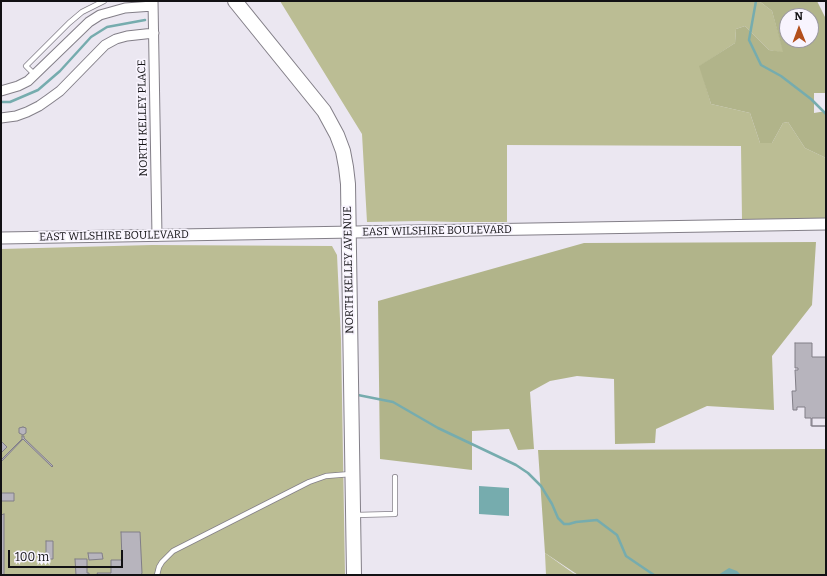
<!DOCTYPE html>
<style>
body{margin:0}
#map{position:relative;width:827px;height:576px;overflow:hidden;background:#ebe7f1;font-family:Bitter,serif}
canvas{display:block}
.frame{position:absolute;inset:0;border:2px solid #121114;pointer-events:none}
.north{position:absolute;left:779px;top:8px;width:40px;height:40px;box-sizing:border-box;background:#f8f4fe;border:1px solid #9c99a0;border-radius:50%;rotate:359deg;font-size:11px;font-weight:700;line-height:16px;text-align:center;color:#121114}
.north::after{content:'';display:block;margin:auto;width:14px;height:18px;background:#b34f1c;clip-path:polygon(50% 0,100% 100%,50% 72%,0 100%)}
.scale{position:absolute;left:8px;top:550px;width:115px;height:18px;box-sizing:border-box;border:2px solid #121114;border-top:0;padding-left:5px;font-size:12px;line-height:14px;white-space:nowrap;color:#121114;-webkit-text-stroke:3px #f8f4fe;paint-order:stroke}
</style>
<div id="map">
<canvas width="827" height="576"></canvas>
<div class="frame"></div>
<div class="north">N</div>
<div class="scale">100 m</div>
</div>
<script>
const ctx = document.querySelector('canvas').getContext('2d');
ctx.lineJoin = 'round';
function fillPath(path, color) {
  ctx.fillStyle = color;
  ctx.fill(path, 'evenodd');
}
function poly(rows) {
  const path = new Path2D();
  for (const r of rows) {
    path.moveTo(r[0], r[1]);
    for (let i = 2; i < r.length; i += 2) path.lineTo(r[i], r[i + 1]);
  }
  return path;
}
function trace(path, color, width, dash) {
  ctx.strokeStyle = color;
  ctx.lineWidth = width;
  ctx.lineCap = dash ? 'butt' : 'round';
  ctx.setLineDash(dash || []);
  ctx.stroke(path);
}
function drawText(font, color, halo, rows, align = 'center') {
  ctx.font = font + ' Bitter,serif';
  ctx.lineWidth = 3.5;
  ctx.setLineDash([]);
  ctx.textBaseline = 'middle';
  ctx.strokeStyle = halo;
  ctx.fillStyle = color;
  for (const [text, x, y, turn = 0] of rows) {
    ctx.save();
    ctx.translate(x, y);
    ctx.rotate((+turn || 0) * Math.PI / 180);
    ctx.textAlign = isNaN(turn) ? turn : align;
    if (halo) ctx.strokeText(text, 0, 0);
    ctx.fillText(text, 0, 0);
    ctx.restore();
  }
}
const green = poly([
 [280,1,759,1,772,11,784,53,769,50,745,26,736,29,735,43,700,66,711,104,750,113,760,143,772,143,783,123,788,122,805,148,826,158,826,219,742,220,741,146,507,145,507,222,455,222,420,221,367,222,362,134],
 [152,245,332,246,337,255,341,340,345,575,1,575,1,249],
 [545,553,573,573,578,575,546,575]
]);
const forest = poly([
 [759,1,817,1,826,19,826,93,814,93,814,113,826,111,826,158,805,148,788,122,783,123,772,143,760,143,750,113,711,104,699,66,735,43,736,29,745,26,769,50,783,52,772,11],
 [787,16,811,16,811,40,787,40],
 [816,242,812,305,772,356,774,410,707,406,656,429,655,443,615,444,614,379,577,376,550,381,530,392,534,449,518,450,509,429,472,431,472,470,380,459,378,301,584,243],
 [826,449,826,575,578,575,545,553,538,450]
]);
const water = poly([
 [479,486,509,488,509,516,479,514],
 [729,568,737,571,741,575,718,575]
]);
const stream = poly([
 [756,1,749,40,761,65,781,76,811,99,826,114],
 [1,102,10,102,38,90,60,71,91,37,107,27,145,20],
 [358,395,393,402,438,428,516,465,528,473,541,486,552,504,558,518,564,524,569,524,576,522,597,520,617,535,626,556,654,575]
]);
const building = poly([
 [795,343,812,343,812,357,826,357,826,418,812,418,812,426,826,426,811,426,811,418,805,418,805,407,797,407,797,410,793,410,792,391,796,391,795,370,798,370,798,368,795,368,795,343],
 [23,427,26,428,26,433,23,435,19,433,19,428,23,427],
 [22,436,24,436,24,438,53,466,52,467,23,439,1,462,1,460,22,439,22,436],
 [1,441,7,447,1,453,1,441],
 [1,493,14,493,14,501,1,501,1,493],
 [4,514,4,575,1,575,1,515,4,514],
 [121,532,140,532,142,573,141,575,98,575,97,573,111,573,111,560,122,560,121,532],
 [46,541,53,541,53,559,46,559,46,541],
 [88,553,102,553,103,559,89,560,88,553],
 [75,559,87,559,87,573,89,573,89,575,76,575,75,559]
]);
const service = poly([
 [35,75,26,66,69,23,82,12,104,1],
 [355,515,395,514,395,477],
 [157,575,159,567,162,562,173,551,309,482,326,476,351,474]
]);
const minor = poly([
 [153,1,157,236],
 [1,91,18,86,28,81,89,22,100,15,125,8,153,6],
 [1,118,16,116,27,112,39,106,49,99,60,91,105,45,116,39,127,36,154,33]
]);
const tertiary = poly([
 [1,238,826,224]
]);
const primary = poly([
 [235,1,324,111,337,135,343,151,346,167,348,184,349,251,354,575]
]);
const streetNames = [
 ["NORTH KELLEY PLACE",143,118,-91],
 ["EAST WILSHIRE BOULEVARD",437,231,-1],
 ["EAST WILSHIRE BOULEVARD",114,236,-1],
 ["NORTH KELLEY AVENUE",349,270,-91]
];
fillPath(green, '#bbbd94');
fillPath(forest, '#b1b48a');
fillPath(water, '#76acae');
trace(stream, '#76acae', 2.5);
fillPath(building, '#b7b4bd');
trace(building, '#817e87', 1);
trace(service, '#837f88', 6);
trace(minor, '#837f88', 11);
trace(tertiary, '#837f88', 13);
trace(primary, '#837f88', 16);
trace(service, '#fff', 4.5);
trace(minor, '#fff', 9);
trace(tertiary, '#fff', 11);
trace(primary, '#fff', 14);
drawText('11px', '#121114', '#f8f4fe', streetNames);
</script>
